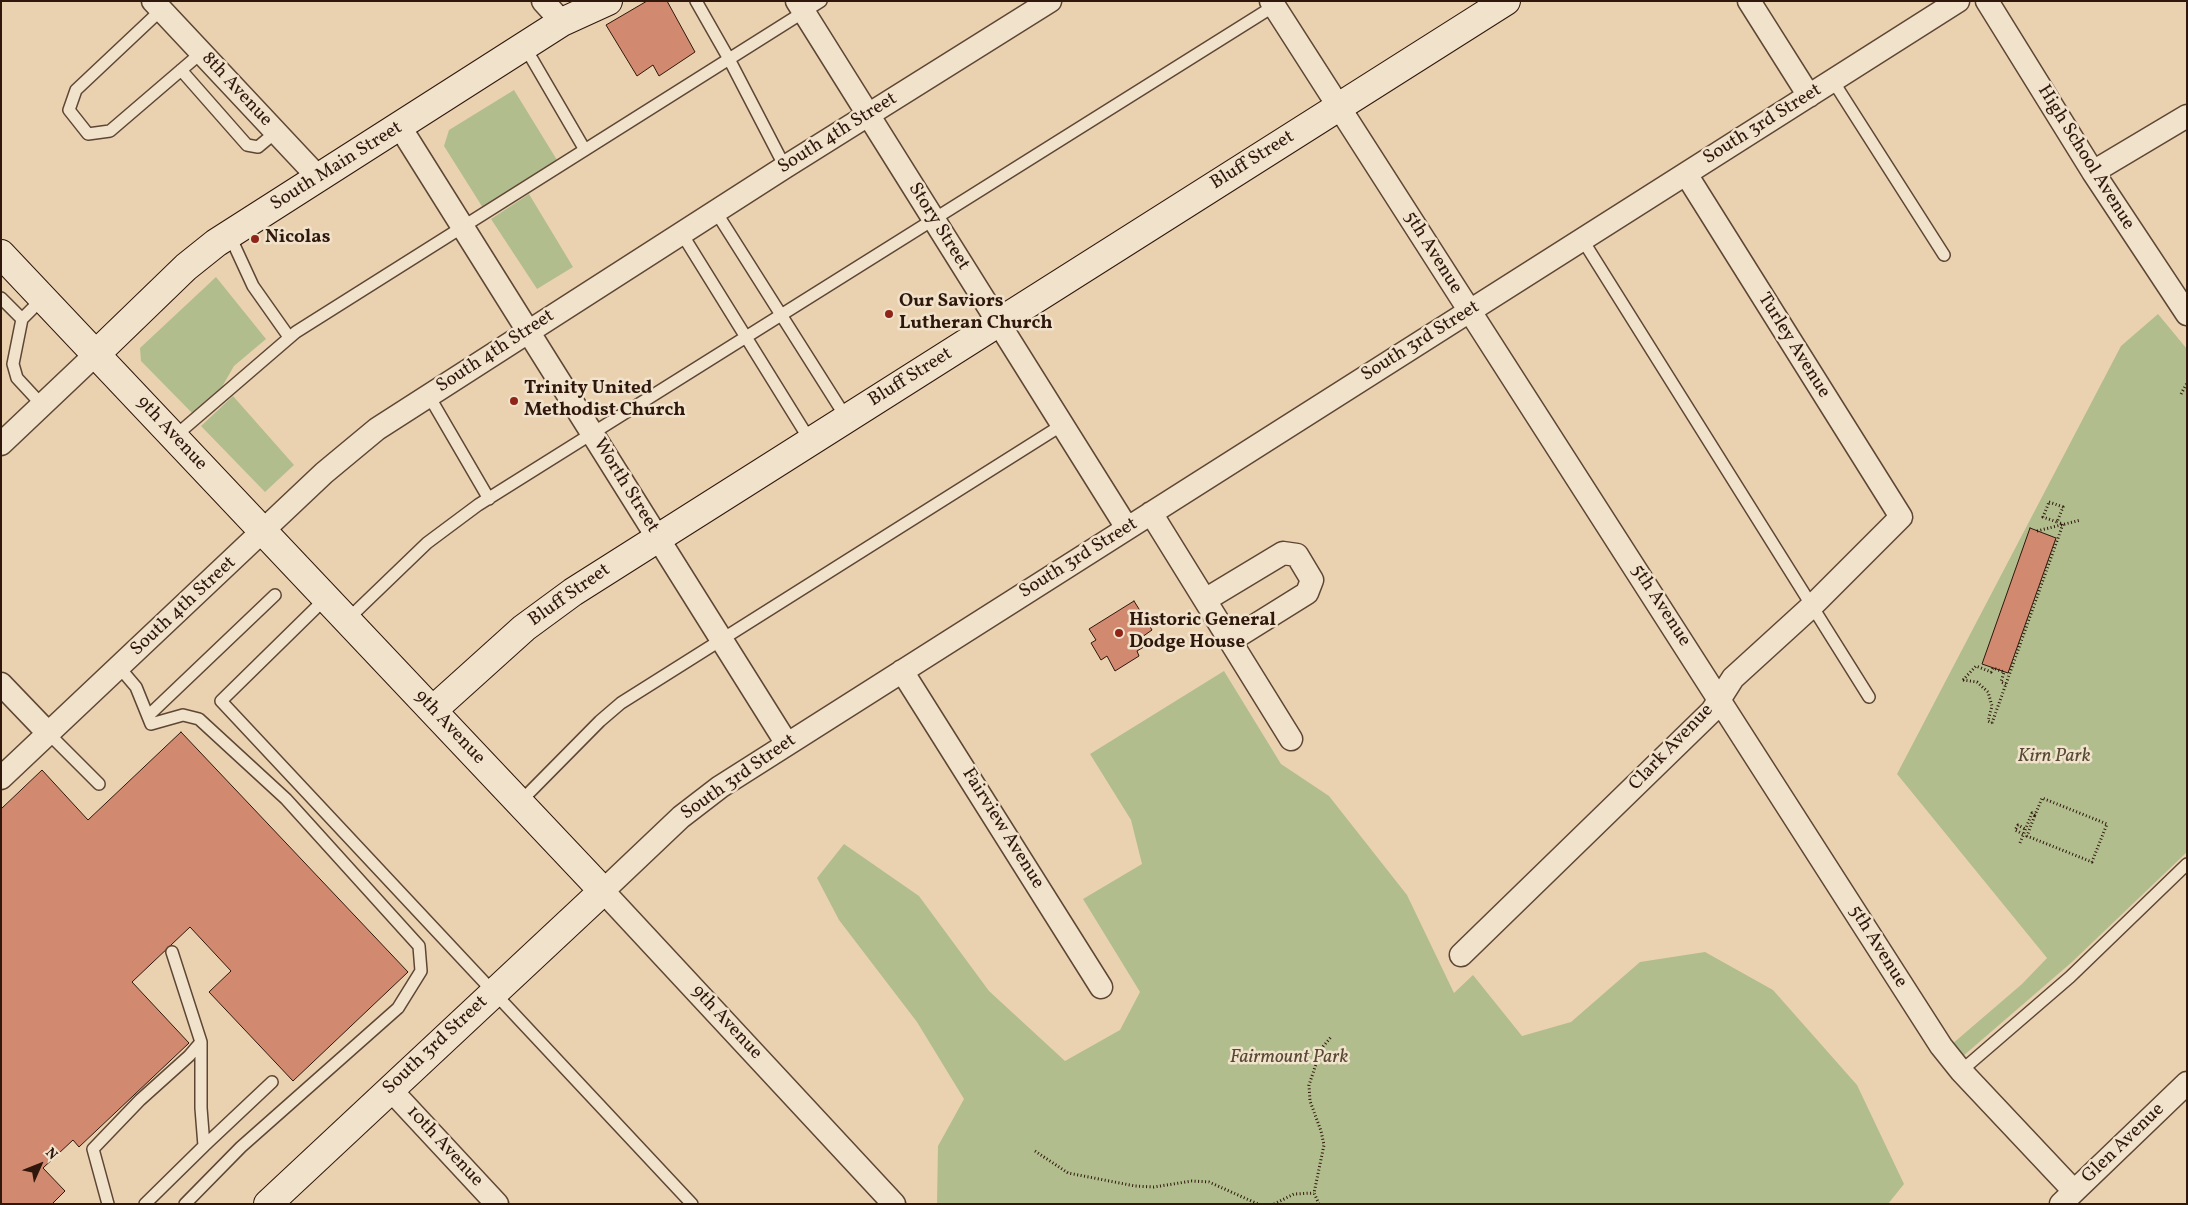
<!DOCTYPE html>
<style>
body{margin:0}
#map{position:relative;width:2188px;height:1205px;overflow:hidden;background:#ead2b0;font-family:Vollkorn,serif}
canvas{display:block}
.frame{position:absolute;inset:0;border:2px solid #2f170c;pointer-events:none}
.north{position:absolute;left:15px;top:1140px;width:50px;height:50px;-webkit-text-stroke:4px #f1e2cc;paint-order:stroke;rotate:46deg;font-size:14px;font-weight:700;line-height:20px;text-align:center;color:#2f170c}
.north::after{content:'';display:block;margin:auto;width:18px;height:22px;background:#2f170c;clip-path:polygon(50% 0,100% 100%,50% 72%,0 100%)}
</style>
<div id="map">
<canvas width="2188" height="1205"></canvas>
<div class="frame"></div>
<div class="north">N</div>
</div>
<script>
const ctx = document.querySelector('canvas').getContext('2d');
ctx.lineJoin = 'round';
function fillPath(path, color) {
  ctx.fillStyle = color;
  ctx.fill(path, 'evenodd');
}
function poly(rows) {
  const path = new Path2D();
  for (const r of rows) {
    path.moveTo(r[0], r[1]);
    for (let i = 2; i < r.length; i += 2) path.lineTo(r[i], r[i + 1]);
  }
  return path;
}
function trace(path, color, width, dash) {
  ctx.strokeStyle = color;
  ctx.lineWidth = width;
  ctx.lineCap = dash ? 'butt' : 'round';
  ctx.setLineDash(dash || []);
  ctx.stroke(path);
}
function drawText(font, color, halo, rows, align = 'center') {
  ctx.font = font + ' Vollkorn,serif';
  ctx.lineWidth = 5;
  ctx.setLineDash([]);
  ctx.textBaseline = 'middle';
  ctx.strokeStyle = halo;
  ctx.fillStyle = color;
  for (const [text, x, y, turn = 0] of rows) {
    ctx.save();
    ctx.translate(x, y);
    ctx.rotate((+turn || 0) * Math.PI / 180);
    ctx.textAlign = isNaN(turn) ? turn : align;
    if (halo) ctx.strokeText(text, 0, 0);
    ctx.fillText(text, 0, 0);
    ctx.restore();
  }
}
const green = poly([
 [514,90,557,160,483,208,444,146,449,130],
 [529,194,573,267,537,289,491,219],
 [216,277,266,339,234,366,219,392,194,415,141,361,140,348],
 [2158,314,2187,349,2187,852,2072,962,1955,1063,1944,1051,2022,984,2047,958,1897,774,2121,346],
 [233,396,294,465,265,492,201,426],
 [1224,671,1281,764,1329,796,1407,895,1454,993,1473,975,1522,1036,1571,1022,1640,962,1705,952,1773,990,1857,1085,1904,1184,1888,1204,937,1204,938,1146,964,1099,917,1022,839,920,817,878,844,844,919,896,989,991,1065,1061,1120,1030,1140,992,1083,899,1142,864,1131,820,1090,754]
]);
const building = poly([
 [647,1,667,1,695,52,659,76,653,65,637,76,606,25,647,1],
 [2030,528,2056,538,2008,673,1982,664,2030,528],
 [1134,601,1152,630,1142,637,1147,645,1137,651,1139,656,1115,671,1107,656,1101,660,1091,643,1096,640,1089,629,1134,601],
 [181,732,408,972,293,1081,209,992,231,971,190,927,132,982,189,1043,79,1147,73,1140,43,1168,65,1191,52,1204,1,1204,1,809,42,770,88,820,181,732]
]);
const path = poly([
 [2181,394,2187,383],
 [2049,502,2063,507,2057,522,2043,517,2049,502],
 [2037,531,2081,520],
 [1963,680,1976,666,1991,672,1993,668,2004,672,2001,682,2006,684],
 [1963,680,1977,682,1988,692,1992,706,1988,721,1992,723],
 [1992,723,2063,524,2057,522],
 [2023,834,2015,830,2018,825,2025,829],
 [2020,843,2032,813,2035,815,2042,798,2107,824,2092,862,2027,836,2035,815],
 [1035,1151,1068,1173,1135,1186,1154,1187,1192,1181,1209,1182,1258,1204],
 [1274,1204,1294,1194,1314,1193],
 [1319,1204,1314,1193,1324,1145,1321,1131,1310,1101,1309,1085,1321,1049,1331,1037]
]);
const service = poly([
 [696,1,729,59,785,167],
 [161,10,76,90,69,110,88,134,110,131,201,53],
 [525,47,585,150],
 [181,70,247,145,258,147,276,132],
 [1833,81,1944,255],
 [716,212,847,419],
 [229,234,253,286,289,337],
 [682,234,811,442],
 [1582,239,1869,697],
 [1,298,22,319,43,298],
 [22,319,13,364,17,378,42,405],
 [429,396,489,499],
 [174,437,296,332,821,1],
 [326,598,221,701,692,1204],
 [347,620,427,543,478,505,1274,6],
 [119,667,136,687,151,724,183,715,199,719,286,799,419,946,421,971,398,1008,241,1147,185,1204],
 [148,716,275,595],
 [49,734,99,784],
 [519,803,600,721,621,703,1062,425],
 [1961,1071,2070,977,2187,864],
 [204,1146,272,1082],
 [108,1204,93,1149,140,1100,189,1056,201,1042,172,952],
 [145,1204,204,1146,201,1108,201,1042]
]);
const minor = poly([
 [153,1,319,178],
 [543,1,562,22],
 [797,1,1127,528],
 [1271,1,1941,1046,1961,1071,2074,1191],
 [1749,1,1809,96],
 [1987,1,2093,172,2187,314],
 [400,127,787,744],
 [2093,172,2187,116],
 [1,444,96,354],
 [1151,513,1291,739],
 [1205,600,1283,553,1297,555,1312,580,1307,593,1230,641],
 [902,671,1101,987],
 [1,684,49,734],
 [1,778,324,473,377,429,785,167,1050,1],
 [1461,955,1712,711,1733,678,1812,606,1901,517,1686,174],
 [390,1089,497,1204],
 [894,1204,603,891,681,817,720,787,1958,1],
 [2061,1204,2187,1083]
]);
const secondary = poly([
 [1,254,603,891,268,1204],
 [96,354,186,267,216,243,562,22,608,1],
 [433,710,524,628,573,592,1506,1]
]);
const markers = [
 [255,239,5,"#8f2418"],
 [889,314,5,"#8f2418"],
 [514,401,5,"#8f2418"],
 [1119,633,5,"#8f2418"]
];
const streetNames = [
 ["8th Avenue",236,90,47],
 ["South 3rd Street",1763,125,-32],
 ["South 4th Street",838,134,-32],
 ["High School Avenue",2085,158,58],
 ["Bluff Street",1253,161,-32],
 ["South Main Street",337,167,-32],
 ["Story Street",938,227,58],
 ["5th Avenue",1432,253,58],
 ["South 3rd Street",1421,342,-32],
 ["Turley Avenue",1793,346,58],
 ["South 4th Street",496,352,-33],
 ["Bluff Street",911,378,-32],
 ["9th Avenue",171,434,47],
 ["Worth Street",625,486,58],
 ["South 3rd Street",1079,559,-32],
 ["Bluff Street",570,596,-35],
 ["5th Avenue",1660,606,57],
 ["South 4th Street",184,607,-43],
 ["9th Avenue",449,728,47],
 ["Clark Avenue",1672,748,-46],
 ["South 3rd Street",739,778,-35],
 ["Fairview Avenue",1002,829,58],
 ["5th Avenue",1877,947,58],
 ["9th Avenue",726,1023,47],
 ["South 3rd Street",436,1046,-43],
 ["Glen Avenue",2124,1144,-44],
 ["10th Avenue",444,1147,47]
];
const poiNames = [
 ["Nicolas",265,239],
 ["Our Saviors",899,303],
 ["Lutheran Church",899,325],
 ["Trinity United",524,390],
 ["Methodist Church",524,412],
 ["Historic General",1129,622],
 ["Dodge House",1129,644]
];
const parkNames = [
 ["Kirn Park",2054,758],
 ["Fairmount Park",1289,1059]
];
fillPath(green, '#b2bd8e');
fillPath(building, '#d18970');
trace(building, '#2f170c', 1);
trace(service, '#5e4635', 14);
trace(minor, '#5e4635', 25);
trace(secondary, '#2f170c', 30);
trace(path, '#2f170c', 3, [1, 2.5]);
trace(service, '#f1e2cc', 11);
trace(minor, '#f1e2cc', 22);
trace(secondary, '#f1e2cc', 28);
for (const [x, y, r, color] of markers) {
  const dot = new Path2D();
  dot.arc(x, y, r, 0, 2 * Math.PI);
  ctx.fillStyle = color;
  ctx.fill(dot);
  trace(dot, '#f1e2cc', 2);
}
drawText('19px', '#2f170c', '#f1e2cc', streetNames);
drawText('bold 19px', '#2f170c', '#f1e2cc', poiNames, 'left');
drawText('italic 19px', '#564933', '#f1e2cc', parkNames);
</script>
